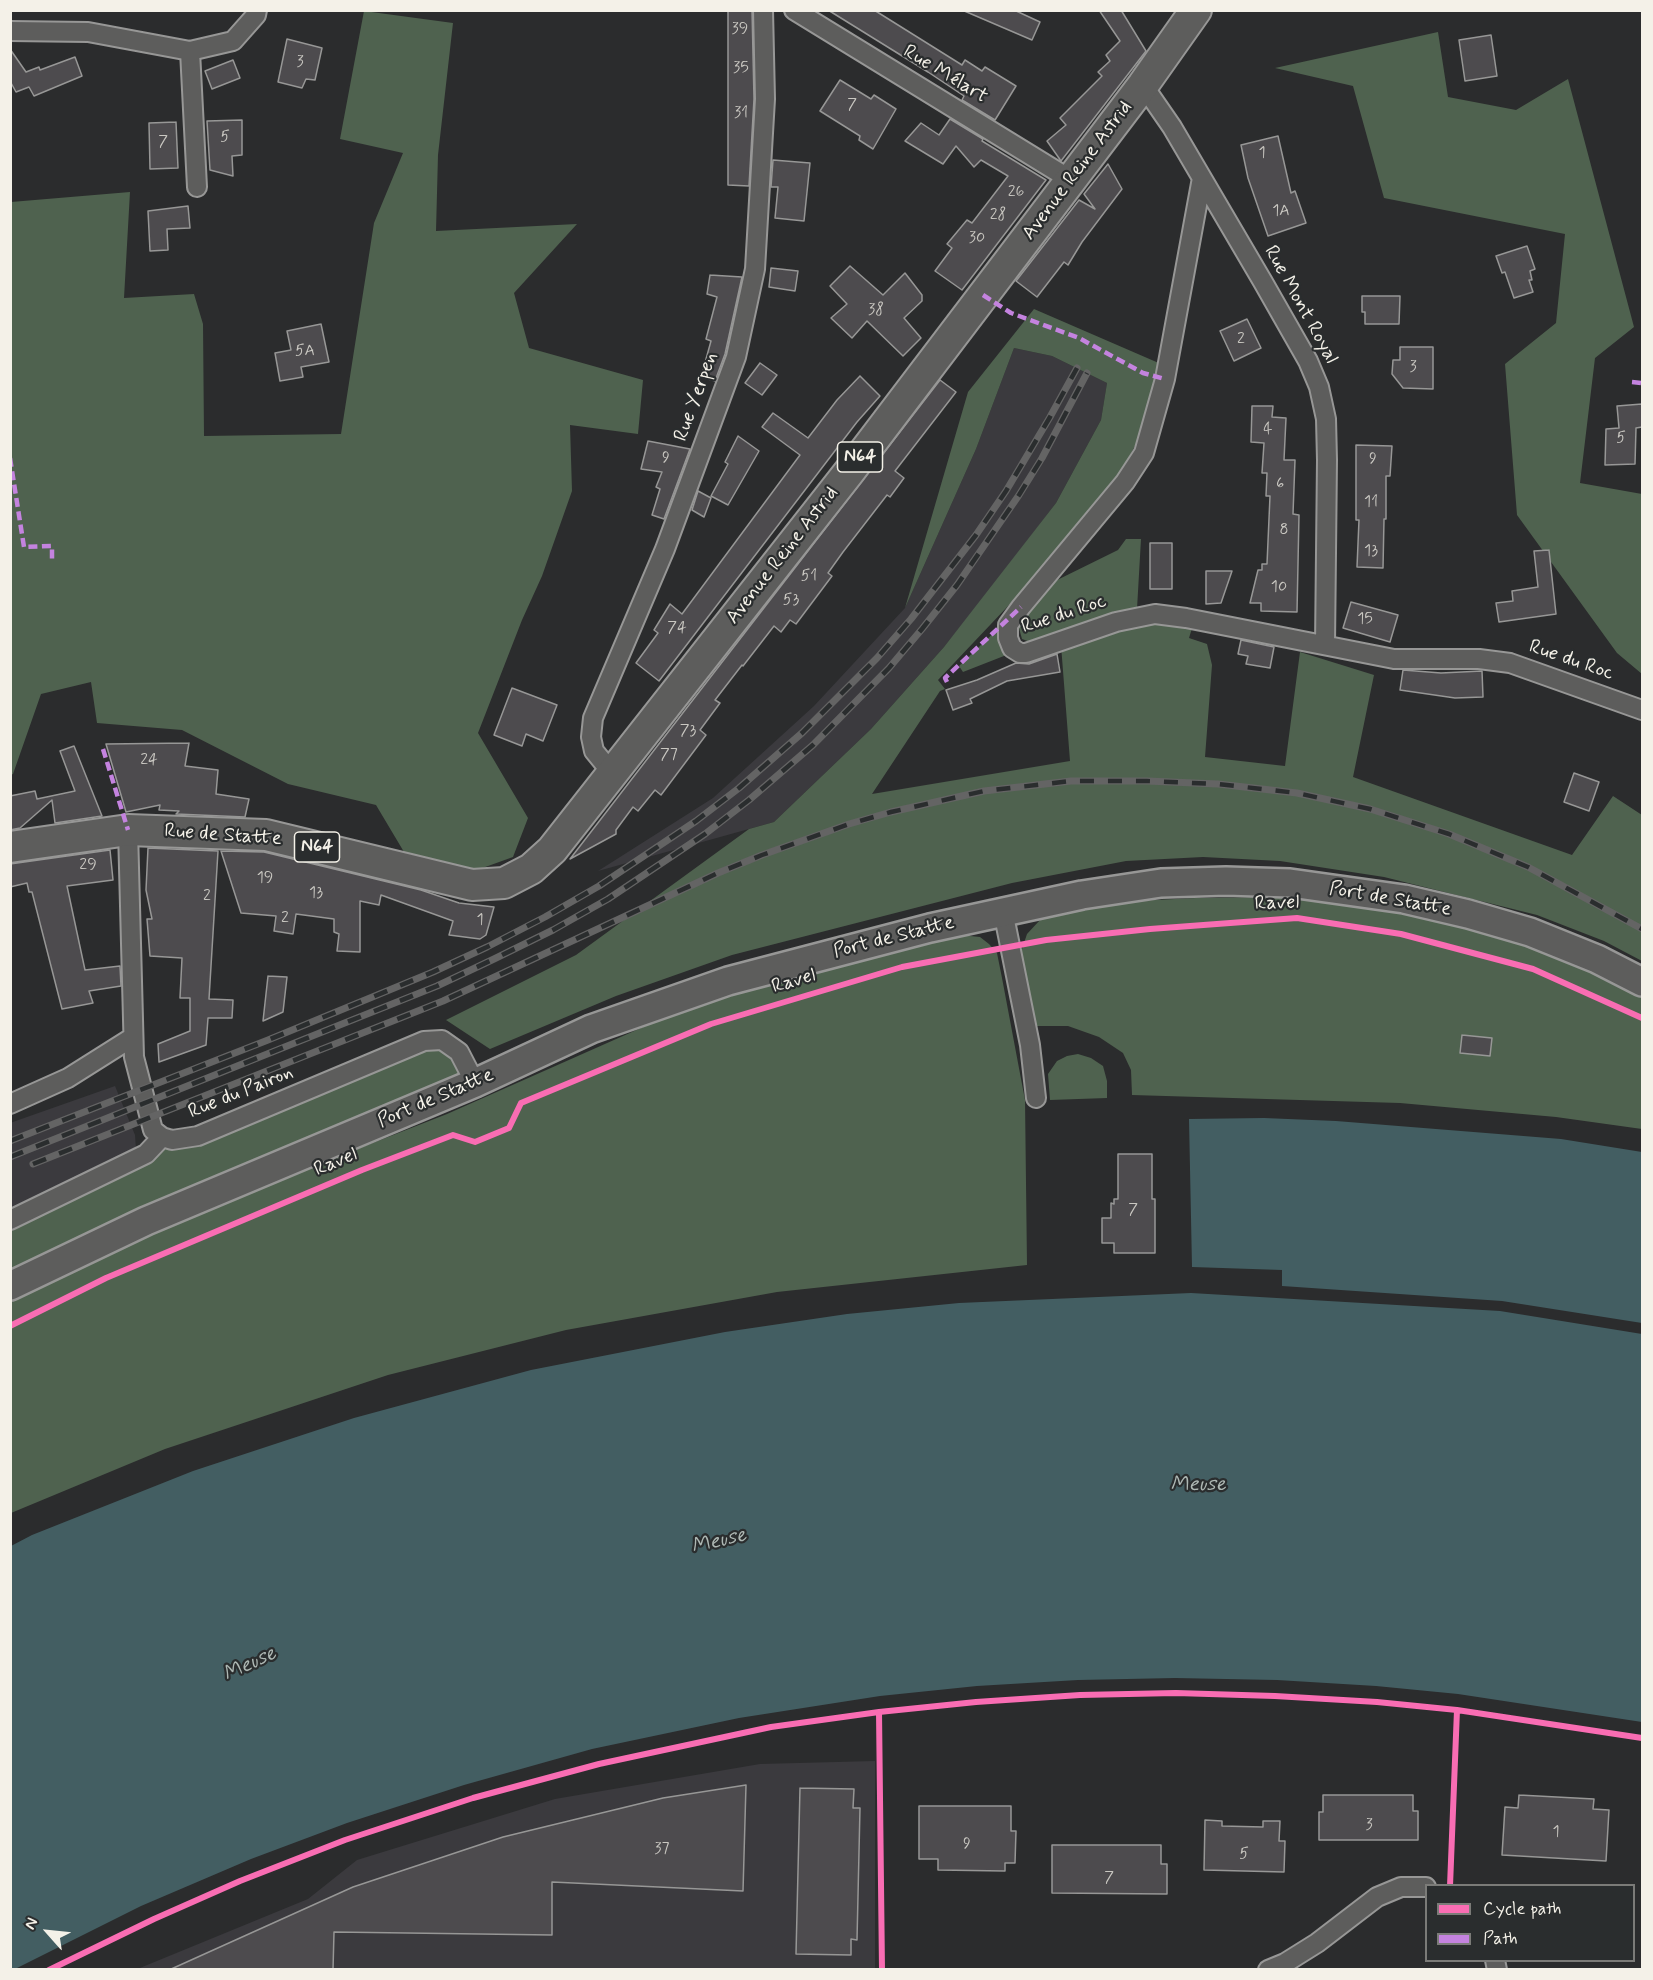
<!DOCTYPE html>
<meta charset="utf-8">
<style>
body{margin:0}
#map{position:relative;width:1653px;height:1980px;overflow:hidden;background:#2b2c2d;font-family:Mynerve,sans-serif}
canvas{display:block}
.frame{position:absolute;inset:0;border:12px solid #f4f1e8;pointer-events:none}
.legend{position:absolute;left:1425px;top:1884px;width:210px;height:78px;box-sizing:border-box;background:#2a2d2e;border:2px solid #7b7b78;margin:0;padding:8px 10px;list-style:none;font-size:18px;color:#f4f1e8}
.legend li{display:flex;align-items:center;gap:12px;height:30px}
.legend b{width:30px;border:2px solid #7b7b78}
.north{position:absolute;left:18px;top:1902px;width:60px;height:60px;-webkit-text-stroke:4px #2a2d2e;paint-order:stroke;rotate:297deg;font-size:16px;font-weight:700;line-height:24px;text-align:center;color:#f4f1e8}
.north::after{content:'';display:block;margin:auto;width:21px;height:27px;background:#f4f1e8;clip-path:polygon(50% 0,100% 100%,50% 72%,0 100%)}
</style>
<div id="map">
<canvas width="1653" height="1980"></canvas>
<div class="frame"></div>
<ul class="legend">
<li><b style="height:8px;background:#f96db3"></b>Cycle path</li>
<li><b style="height:8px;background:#c483df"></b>Path</li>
</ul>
<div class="north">N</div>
</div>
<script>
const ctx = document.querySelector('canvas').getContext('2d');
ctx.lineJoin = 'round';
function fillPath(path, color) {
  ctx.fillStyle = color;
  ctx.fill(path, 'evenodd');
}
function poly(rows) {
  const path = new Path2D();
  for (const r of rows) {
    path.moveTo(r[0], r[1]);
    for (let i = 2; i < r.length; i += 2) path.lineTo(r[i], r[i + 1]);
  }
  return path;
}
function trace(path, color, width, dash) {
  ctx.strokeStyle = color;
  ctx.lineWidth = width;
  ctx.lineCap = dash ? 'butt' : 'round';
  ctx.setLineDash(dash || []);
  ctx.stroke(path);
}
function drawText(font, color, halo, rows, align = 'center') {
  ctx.font = font + ' Mynerve,sans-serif';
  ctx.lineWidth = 4.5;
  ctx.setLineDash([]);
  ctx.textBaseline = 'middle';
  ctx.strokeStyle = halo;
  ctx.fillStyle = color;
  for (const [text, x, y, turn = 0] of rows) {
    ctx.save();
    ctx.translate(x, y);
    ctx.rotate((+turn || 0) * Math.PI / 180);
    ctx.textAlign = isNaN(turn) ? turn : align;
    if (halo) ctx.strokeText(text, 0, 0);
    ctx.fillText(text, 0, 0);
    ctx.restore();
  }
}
const built = poly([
 [1014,348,1052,356,1107,383,1101,420,1056,503,983,599,944,647,871,729,774,822,598,871,713,798,814,706,905,608,976,449],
 [115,1086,135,1135,136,1149,11,1214,10,1123],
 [875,1761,875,1969,135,1970,308,1899,357,1860,555,1799,760,1764]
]);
const green = poly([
 [364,11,453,23,438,155,436,231,577,224,514,293,529,348,643,380,638,434,570,425,572,491,542,576,522,620,478,733,528,818,513,857,477,870,440,862,404,852,376,805,288,784,182,730,97,723,91,682,41,694,13,774,11,775,11,202,130,192,124,298,194,294,203,324,204,436,341,434,374,223,403,153,340,139],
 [1438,32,1448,97,1516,110,1568,79,1634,327,1595,358,1580,483,1642,494,1642,674,1617,653,1517,515,1505,364,1556,323,1565,234,1384,198,1353,86,1275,68],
 [1034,309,1161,364,1145,423,1135,446,1123,468,1084,518,1026,587,938,680,945,689,940,691,872,794,1070,761,1061,645,1136,616,1193,625,1189,638,1207,644,1212,665,1205,757,1285,766,1300,652,1374,675,1353,777,1572,855,1613,796,1642,815,1642,961,1604,941,1537,915,1384,877,1280,861,1203,857,1126,861,1012,883,732,955,616,996,490,1049,446,1020,576,955,749,829,774,822,871,729,944,647,1056,503,1101,420,1107,383,1052,356,1014,348,976,449,905,608,968,392],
 [1126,539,1141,539,1137,609,1030,642,1022,639,1019,628,1023,619,1049,584,1118,550],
 [1002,625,1009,654,963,672,959,666],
 [1289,897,1366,903,1432,914,1531,945,1629,986,1642,994,1642,1129,1556,1117,1400,1103,1132,1095,1131,1070,1123,1053,1099,1037,1068,1026,1035,1026,1020,955,1027,934,1040,920,1060,913,1133,901,1196,898],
 [960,935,980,937,989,944,997,953,1002,978,1025,1100,1027,1265,777,1292,566,1330,388,1375,165,1449,11,1513,11,1302,100,1255,232,1198,447,1114,650,1024,727,996,804,972],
 [442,1040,475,1083,11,1286,11,1220,172,1140],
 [1078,1054,1091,1058,1103,1066,1107,1081,1107,1098,1050,1100,1048,1074,1057,1061,1067,1056]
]);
const water = poly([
 [1264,1118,1336,1121,1561,1139,1642,1152,1642,1323,1502,1301,1282,1286,1282,1270,1192,1267,1189,1119],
 [1191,1293,1500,1311,1642,1334,1642,1722,1458,1694,1376,1686,1277,1680,1175,1678,1078,1680,977,1686,880,1696,739,1718,592,1749,464,1785,347,1823,251,1859,141,1906,15,1969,11,1969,11,1546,32,1535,193,1471,354,1418,531,1370,725,1332,847,1314,959,1303]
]);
const building = poly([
 [728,10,752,10,754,99,749,186,728,185,728,10],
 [828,10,874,10,962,65,965,60,982,71,985,67,1016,86,995,120,962,100,964,96,928,72,828,10],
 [962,10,1014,10,1040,22,1032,40,962,10],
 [1099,10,1121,10,1146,51,1061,161,1047,141,1066,125,1060,118,1102,76,1098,72,1110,61,1106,55,1120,41,1099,10],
 [1491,35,1497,76,1465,81,1459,40,1491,35],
 [287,39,322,48,315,80,306,79,302,88,278,82,287,39],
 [10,49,26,72,39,67,40,70,75,57,82,76,34,96,29,87,16,92,10,81,10,49],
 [233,60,240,78,212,89,205,71,233,60],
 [840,80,871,99,874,95,896,109,873,149,859,140,860,136,820,111,840,80],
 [950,119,983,139,982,141,1046,180,962,290,935,271,952,248,947,244,967,220,972,223,1008,176,981,160,974,167,956,146,943,164,905,141,921,123,939,135,950,119],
 [242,120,242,155,232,156,233,176,210,170,207,121,242,120],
 [176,122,178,168,150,169,149,123,176,122],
 [1278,136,1291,193,1295,191,1306,223,1268,236,1248,178,1241,145,1278,136],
 [773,160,810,163,804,221,775,218,778,187,771,187,773,160],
 [1108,164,1122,189,1082,242,1068,265,1064,262,1037,297,1016,281,1079,200,1095,209,1084,194,1108,164],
 [188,206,190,228,167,229,168,250,150,251,148,211,188,206],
 [1527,246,1535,269,1530,271,1532,280,1529,280,1533,292,1514,298,1505,272,1502,273,1496,256,1527,246],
 [850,266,883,295,905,273,922,295,922,301,904,318,921,338,903,356,867,321,852,338,831,318,847,304,830,286,850,266],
 [771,268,798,271,795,291,769,287,771,268],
 [710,275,742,277,725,354,715,381,701,377,711,341,706,339,717,297,707,294,710,275],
 [1362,296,1400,296,1399,324,1365,324,1365,312,1362,312,1362,296],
 [1247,319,1261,348,1234,361,1220,331,1247,319],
 [321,324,329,362,301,367,303,377,280,381,275,353,291,350,287,331,321,324],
 [1400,347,1433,347,1433,389,1403,388,1392,374,1393,360,1400,360,1400,347],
 [760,363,777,375,762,395,745,383,760,363],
 [860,376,880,396,857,422,659,681,636,663,658,633,654,630,670,604,682,614,800,455,762,427,773,413,808,438,837,400,860,376],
 [940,380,956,392,895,471,904,478,890,497,887,495,843,552,828,573,832,576,796,624,790,620,781,632,774,626,743,666,742,665,715,700,720,703,700,730,706,735,661,795,655,790,638,811,633,807,616,830,616,834,570,859,940,380],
 [1642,404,1642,427,1636,428,1635,464,1605,465,1606,429,1619,428,1617,406,1642,404],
 [1252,406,1273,406,1272,417,1286,418,1284,460,1295,460,1293,514,1299,515,1297,612,1261,611,1261,603,1250,603,1258,570,1262,570,1262,564,1267,564,1270,496,1266,496,1267,473,1262,473,1264,443,1251,442,1252,406],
 [738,436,759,451,728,505,711,496,728,464,725,462,738,436],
 [648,441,690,449,664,519,652,515,660,489,656,487,662,472,641,469,648,441],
 [1356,445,1392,446,1390,476,1386,476,1386,519,1384,519,1383,568,1357,567,1359,520,1356,520,1356,445],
 [698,491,711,498,704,517,692,510,698,491],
 [1150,543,1172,543,1172,589,1150,589,1150,543],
 [1549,550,1556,614,1499,622,1496,603,1513,601,1512,591,1538,587,1534,551,1549,550],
 [1206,571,1232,571,1221,603,1206,604,1206,571],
 [1351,602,1398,615,1390,642,1343,628,1351,602],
 [1241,640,1274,647,1270,668,1246,664,1248,656,1238,654,1241,640],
 [1057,654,1060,672,1007,681,970,699,972,703,953,710,946,690,977,680,1016,663,1029,664,1057,654],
 [1403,670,1441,673,1482,671,1483,697,1455,698,1400,690,1403,670],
 [512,688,557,705,543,741,526,734,522,746,494,735,512,688],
 [189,743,185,766,218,770,216,794,249,799,245,817,176,814,179,811,159,810,160,805,126,812,106,744,189,743],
 [74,746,102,816,55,823,52,800,20,828,10,830,10,796,35,791,37,799,75,791,60,751,74,746],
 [1574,773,1599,782,1589,811,1564,802,1574,773],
 [148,848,218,851,209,999,233,1000,232,1018,208,1018,206,1045,159,1062,158,1044,190,1031,190,998,180,998,182,958,150,956,147,919,152,919,146,890,148,848],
 [110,850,113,880,67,886,85,970,120,966,121,986,89,991,93,1003,62,1009,32,892,29,892,27,883,10,887,10,864,110,850],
 [221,851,264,852,421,890,459,903,494,907,486,935,480,939,449,935,453,921,381,895,379,905,360,901,360,952,337,951,339,934,334,932,334,919,296,914,293,934,274,931,276,916,241,913,221,851],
 [268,976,287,977,283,1012,263,1021,268,976],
 [1462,1035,1492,1038,1490,1056,1460,1053,1462,1035],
 [1118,1154,1152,1154,1152,1199,1155,1199,1155,1253,1114,1253,1114,1243,1102,1243,1102,1218,1111,1218,1111,1203,1114,1204,1114,1199,1118,1199,1118,1154],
 [746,1785,743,1891,552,1882,552,1935,334,1932,333,1970,169,1970,353,1887,503,1837,663,1798,746,1785],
 [800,1788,854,1789,853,1808,860,1808,857,1940,851,1939,851,1955,796,1954,800,1788],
 [1323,1795,1413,1795,1413,1811,1418,1811,1418,1840,1319,1840,1319,1812,1323,1812,1323,1795],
 [1519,1795,1594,1799,1593,1809,1609,1810,1606,1861,1502,1855,1505,1807,1518,1808,1519,1795],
 [919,1806,1011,1806,1011,1831,1016,1831,1015,1863,1005,1863,1005,1871,938,1870,938,1859,919,1859,919,1806],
 [1205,1820,1222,1821,1222,1826,1263,1827,1263,1821,1280,1821,1279,1841,1285,1841,1284,1872,1204,1870,1205,1820],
 [1052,1845,1161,1845,1161,1864,1167,1864,1167,1894,1052,1893,1052,1845]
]);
const street = poly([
 [794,10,1071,180],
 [10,31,88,32,190,51,233,41,256,15,257,10],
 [190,51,197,187],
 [1143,85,1172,127,1263,282,1308,361,1319,387,1326,419,1327,460,1325,645],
 [1202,178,1165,379,1144,453,1125,482,1021,607,1008,625,1008,638,1012,648,1020,653,1026,653,1116,622,1155,614,1186,618,1394,659,1479,659,1510,663,1642,710],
 [612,773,594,751,591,737,593,718,665,549,736,357,755,269,765,99,763,10],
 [128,830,134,1057,153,1130,162,1137,172,1140,198,1136,424,1041,442,1040,459,1052,475,1083],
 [1003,911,1030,1045,1036,1098],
 [10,1104,68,1078,133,1037],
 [10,1220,146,1154,162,1137],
 [1495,1960,1497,1970],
 [1268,1970,1285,1963,1317,1943,1377,1897,1401,1887,1426,1887]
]);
const secondary = poly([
 [10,1286,146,1221,475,1083,591,1029,728,981,930,928,1082,895,1161,883,1226,881,1290,883,1404,899,1468,914,1530,932,1597,959,1642,982]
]);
const primary = poly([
 [10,847,128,830,266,835,472,885,504,883,531,869,552,850,849,472,1143,85,1196,10]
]);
const rail = poly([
 [10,1141,268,1040,433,972,487,947,545,917,599,886,696,821,739,788,802,733,877,658,911,619,976,535,1006,491,1050,417,1077,368],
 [10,1157,437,986,494,959,553,930,608,899,705,834,749,800,813,745,889,668,922,629,957,585,1019,495,1042,458,1087,373],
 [33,1164,443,1001,718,873,762,855,849,824,891,812,984,791,1071,781,1147,781,1218,784,1297,793,1370,809,1449,834,1528,867,1642,929]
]);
const quiet = poly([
 [983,295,1011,313,1079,338,1143,373,1165,379],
 [1632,382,1642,383],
 [10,458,24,547,52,546,52,559],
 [947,682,945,678,1021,607],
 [103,749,128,830]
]);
const cycleway = poly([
 [10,1326,106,1278,362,1170,453,1135,475,1142,509,1128,521,1103,711,1024,902,967,1046,940,1150,929,1297,918,1401,934,1533,969,1642,1018],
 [879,1712,882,1970],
 [1450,1886,1457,1710],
 [49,1970,154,1919,240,1881,345,1840,473,1798,599,1764,771,1727,879,1712,976,1702,1080,1695,1176,1693,1275,1696,1377,1702,1457,1710,1642,1738]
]);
const numberNames = [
 ["39",740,30],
 ["3",300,63],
 ["35",741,69],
 ["7",852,106],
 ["31",741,114],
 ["5",225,138],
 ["7",163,143],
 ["1",1262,154],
 ["26",1016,193],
 ["1A",1281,212],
 ["28",998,216],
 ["30",977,239],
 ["38",876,311],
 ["2",1241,340],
 ["5A",305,352],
 ["3",1413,368],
 ["4",1268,430],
 ["5",1621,439],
 ["9",666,459],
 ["9",1373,460],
 ["6",1280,485],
 ["11",1371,503],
 ["8",1284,531],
 ["13",1371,552],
 ["51",809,577],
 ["10",1279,588],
 ["53",791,601],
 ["15",1365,620],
 ["74",677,629],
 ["73",688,732],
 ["77",669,756],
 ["24",149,761],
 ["29",88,866],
 ["19",265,879],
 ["13",316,894],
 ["2",207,897],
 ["2",285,919],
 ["1",480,921],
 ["7",1133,1211],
 ["3",1369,1826],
 ["1",1556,1833],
 ["9",967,1845],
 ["37",662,1850],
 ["5",1244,1855],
 ["7",1109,1879]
];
const shields = [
 [860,457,45],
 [317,847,45]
];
const shieldNames = [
 ["N64",860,457],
 ["N64",317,847]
];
const streetNames = [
 ["Rue Mélart",945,75,31],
 ["Avenue Reine Astrid",1078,171,-53],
 ["Rue Mont Royal",1300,305,61],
 ["Rue Yerpen",697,397,-70],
 ["Avenue Reine Astrid",783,556,-52],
 ["Rue du Roc",1064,615,-18],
 ["Rue du Roc",1571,661,19],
 ["Rue de Statte",223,836,4],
 ["Port de Statte",1390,900,10],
 ["Ravel",1277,904,-2],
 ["Port de Statte",894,938,-14],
 ["Ravel",794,982,-17],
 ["Rue du Pairon",241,1093,-22],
 ["Port de Statte",436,1099,-23],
 ["Ravel",336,1163,-23]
];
const waterNames = [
 ["Meuse",1198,1486],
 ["Meuse",719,1542,-13],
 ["Meuse",250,1665,-25]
];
fillPath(built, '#3b3a3e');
fillPath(green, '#4f624f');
fillPath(water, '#435e62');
fillPath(building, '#4d4b4e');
trace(building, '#979796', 1.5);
trace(street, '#979796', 22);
trace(secondary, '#979796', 32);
trace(primary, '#979796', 34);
trace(street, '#5d5d5c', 18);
trace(secondary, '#5d5d5c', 27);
trace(primary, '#5d5d5c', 30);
trace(rail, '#646464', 7);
trace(rail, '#2a2d2e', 4.5, [14]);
trace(quiet, '#c483df', 4.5, [9, 4.5]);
trace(cycleway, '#f96db3', 6);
drawText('16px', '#cac8c2', null, numberNames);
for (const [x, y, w] of shields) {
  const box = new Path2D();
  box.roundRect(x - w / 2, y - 15, w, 30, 4.5);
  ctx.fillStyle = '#2a2d2e';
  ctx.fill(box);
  trace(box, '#f4f1e8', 1.5);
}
drawText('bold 18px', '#f4f1e8', null, shieldNames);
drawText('20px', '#f4f1e8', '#2a2d2e', streetNames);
drawText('italic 21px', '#aeb8b4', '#2a2d2e', waterNames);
</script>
